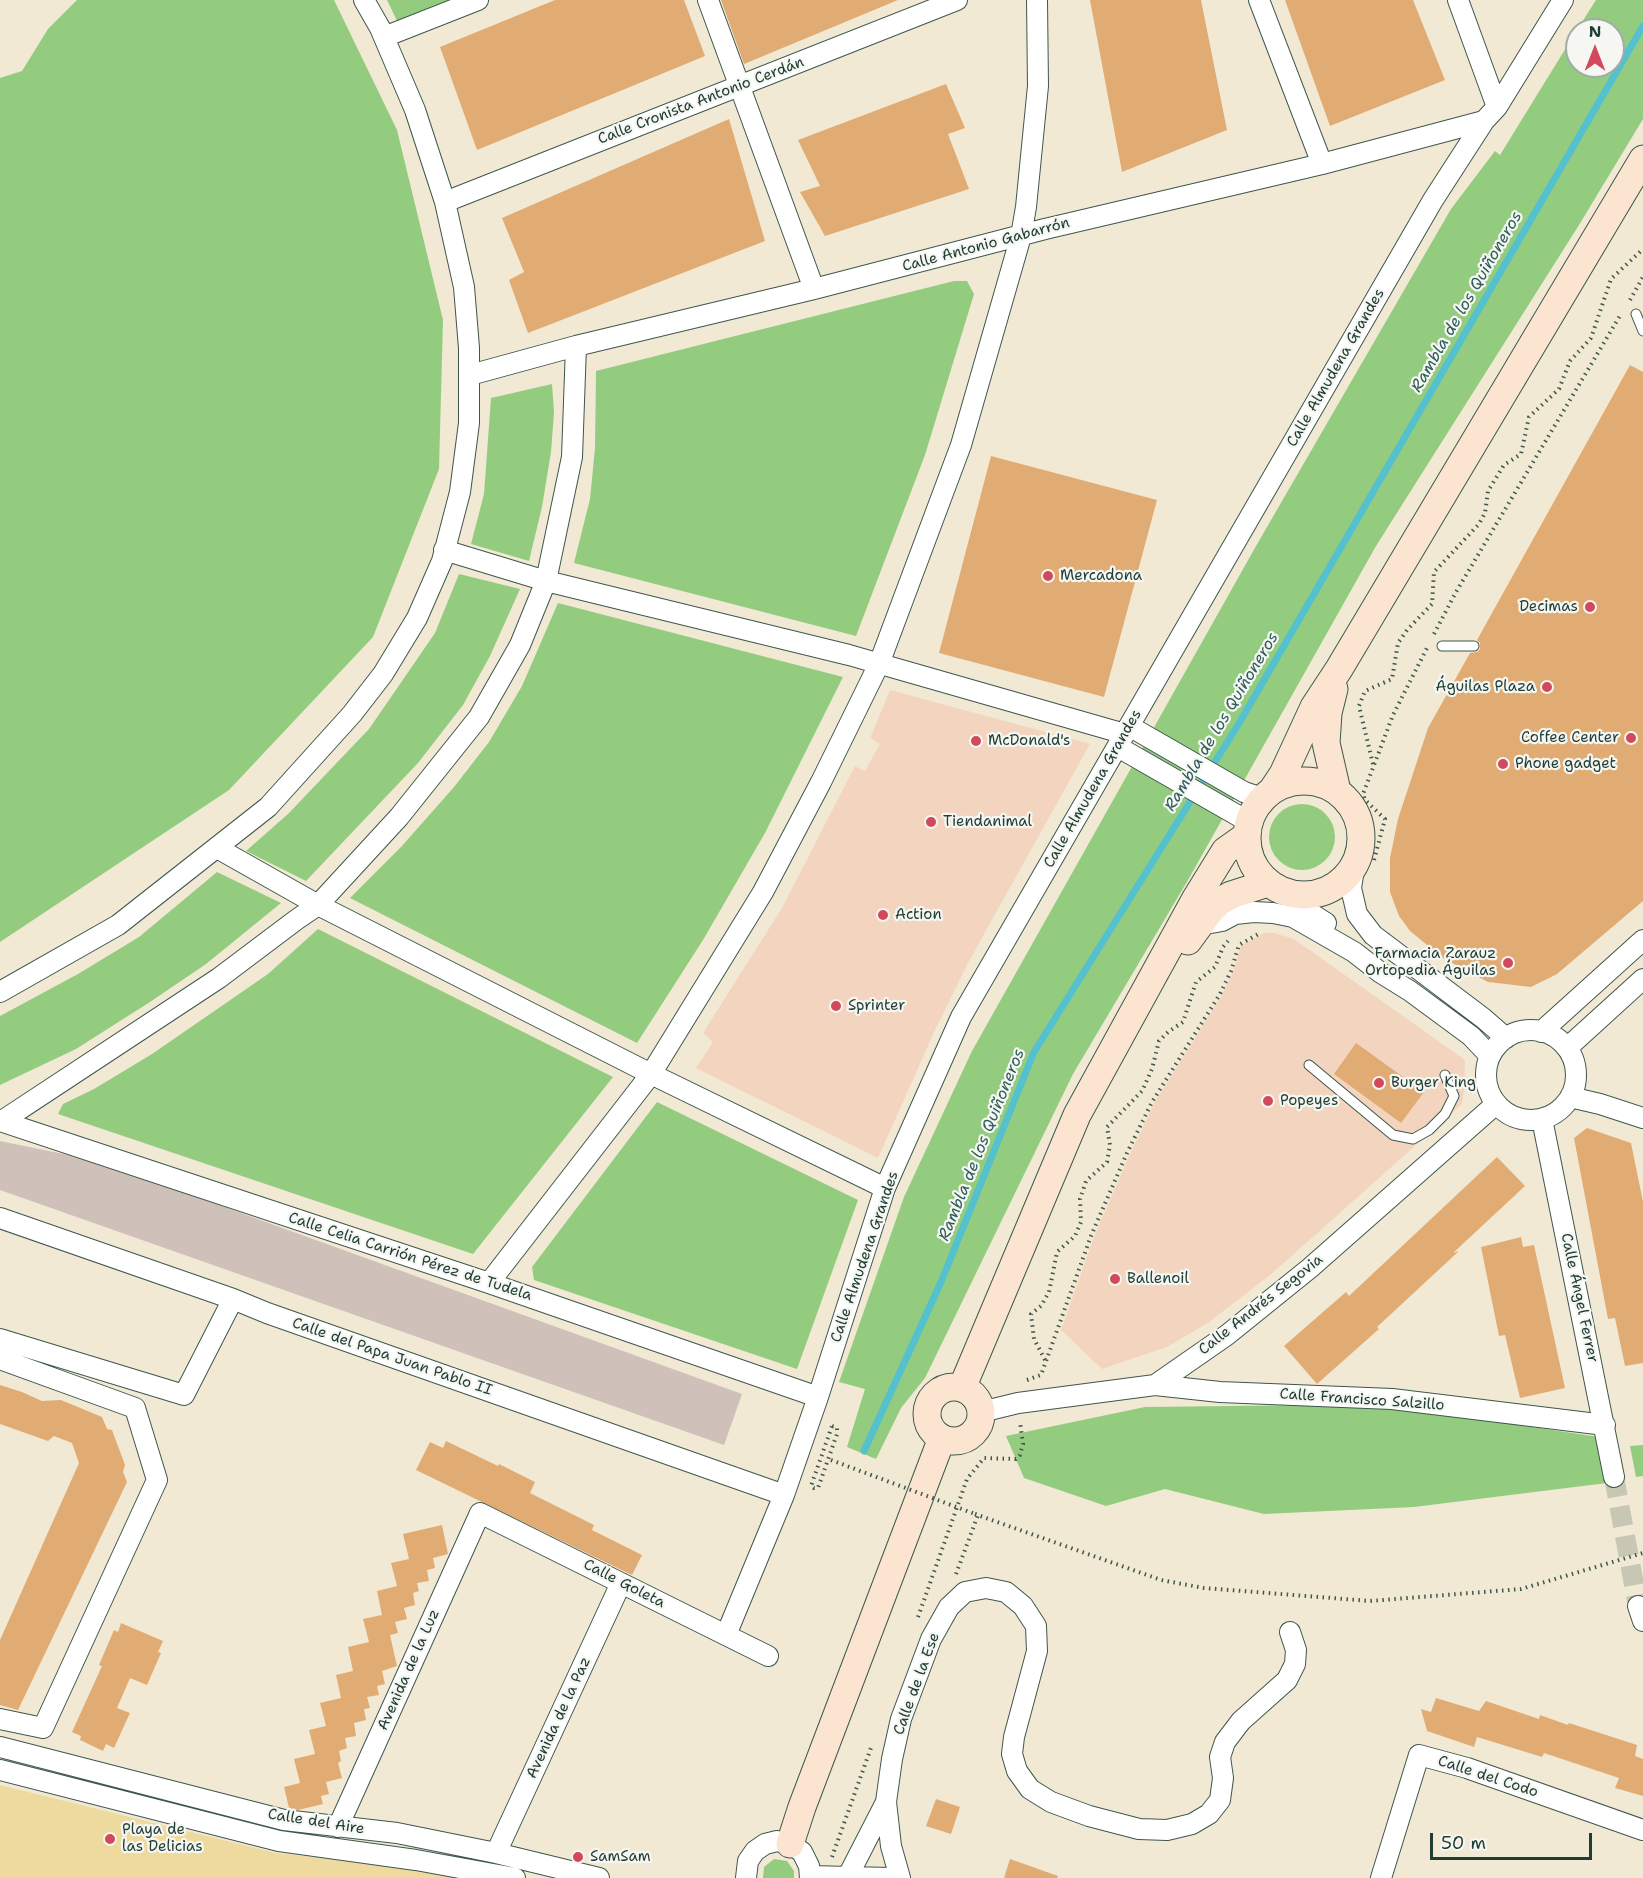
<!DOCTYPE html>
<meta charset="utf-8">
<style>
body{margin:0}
#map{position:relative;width:1643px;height:1878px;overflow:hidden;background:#f1e9d4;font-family:"Shantell Sans",sans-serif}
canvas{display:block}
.north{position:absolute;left:1565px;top:18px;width:60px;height:60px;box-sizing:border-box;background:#f6f6f2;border:2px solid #a0aca6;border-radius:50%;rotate:0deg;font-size:16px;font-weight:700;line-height:24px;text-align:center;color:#1f3d34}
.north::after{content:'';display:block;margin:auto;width:21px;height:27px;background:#d1495b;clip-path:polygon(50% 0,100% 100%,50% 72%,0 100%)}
.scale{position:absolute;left:1430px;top:1833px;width:162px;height:27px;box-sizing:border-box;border:3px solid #1f3d34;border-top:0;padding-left:8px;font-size:18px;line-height:21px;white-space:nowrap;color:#1f3d34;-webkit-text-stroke:4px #f6f6f2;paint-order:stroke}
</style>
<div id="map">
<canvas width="1643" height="1878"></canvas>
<div class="north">N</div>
<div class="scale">50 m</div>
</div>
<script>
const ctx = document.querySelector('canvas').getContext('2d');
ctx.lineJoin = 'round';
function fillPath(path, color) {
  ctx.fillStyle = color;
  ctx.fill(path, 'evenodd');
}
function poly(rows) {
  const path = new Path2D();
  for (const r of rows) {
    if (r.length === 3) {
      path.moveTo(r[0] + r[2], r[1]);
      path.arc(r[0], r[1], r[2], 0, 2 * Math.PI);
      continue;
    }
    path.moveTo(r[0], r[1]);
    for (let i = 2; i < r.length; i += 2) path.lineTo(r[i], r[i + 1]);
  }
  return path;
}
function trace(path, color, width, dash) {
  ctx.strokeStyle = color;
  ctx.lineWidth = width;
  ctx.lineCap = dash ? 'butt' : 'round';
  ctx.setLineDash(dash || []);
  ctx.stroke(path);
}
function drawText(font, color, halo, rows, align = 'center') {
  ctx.font = font + ' "Shantell Sans",sans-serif';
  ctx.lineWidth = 4.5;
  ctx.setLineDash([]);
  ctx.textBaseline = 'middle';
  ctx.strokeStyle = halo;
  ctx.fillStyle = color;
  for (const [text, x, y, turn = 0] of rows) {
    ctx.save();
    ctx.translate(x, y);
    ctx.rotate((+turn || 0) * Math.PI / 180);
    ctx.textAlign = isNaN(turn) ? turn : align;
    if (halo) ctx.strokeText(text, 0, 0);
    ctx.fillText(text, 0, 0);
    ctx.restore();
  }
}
const built = poly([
 [890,690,1090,744,969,961,935,1030,878,1158,696,1068,713,1042,703,1033,782,908,855,766,865,771,880,744,870,738],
 [1264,933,1274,933,1294,939,1465,1060,1464,1090,1462,1104,1269,1276,1209,1322,1167,1347,1102,1369,1061,1330,1094,1237,1130,1154,1155,1102,1222,995,1234,970,1241,946]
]);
const industrial = poly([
 [0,1141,83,1158,144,1178,742,1394,724,1445,0,1190]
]);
const green = poly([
 [77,0,334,0,397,130,443,320,439,469,373,637,229,790,0,942,0,78,22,71,48,29],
 [387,0,470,0,400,27],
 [1596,0,1643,0,1643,119,1579,225,1376,546,1188,880,1073,1074,925,1378,901,1408,876,1459,847,1447,865,1389,839,1382,904,1197,972,1051,1256,546,1451,209,1495,151,1500,155,1577,30,1577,66,1613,66,1613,30,1577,30],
 [954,281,967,281,974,294,925,455,856,636,574,563,590,499,595,448,596,371],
 [552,384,554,412,551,452,542,507,529,561,471,544,484,494,491,398],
 [459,574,520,589,490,656,463,705,418,763,306,881,246,851,288,814,369,729,435,633],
 [558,603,843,677,765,833,703,940,637,1043,350,898,401,847,454,787,489,742,522,686],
 [1302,837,33],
 [217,872,281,903,206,964,150,1002,76,1049,0,1085,0,1016,78,974,139,937],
 [318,929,613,1077,473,1254,58,1114,63,1104,94,1089,152,1054,268,974],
 [657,1102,858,1200,797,1369,534,1280,532,1267],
 [1318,1405,1411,1409,1599,1437,1607,1483,1414,1507,1264,1514,1165,1489,1106,1506,1024,1478,1006,1436,1145,1407],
 [1643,1445,1643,1476,1636,1477,1630,1446],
 [774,1859,787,1861,794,1871,794,1878,763,1878,764,1867]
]);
const sand = poly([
 [0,1785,276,1853,388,1865,473,1878,0,1878]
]);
const stream = poly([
 [864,1451,941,1282,1034,1052,1238,725,1643,26]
]);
const building = poly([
 [555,0,684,0,705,56,477,150,440,47],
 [721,0,898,0,744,64],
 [1090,0,1201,0,1227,130,1122,172],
 [1285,0,1413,0,1445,80,1330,126],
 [946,84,965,128,948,134,969,189,825,236,800,192,820,186,798,140],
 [729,119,765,241,528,333,509,280,524,272,502,218],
 [1630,365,1643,372,1643,901,1557,974,1531,987,1488,982,1443,958,1410,931,1399,916,1390,892,1390,858,1398,819,1428,728,1470,653,1477,652,1480,649,1480,643,1477,640],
 [991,456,1157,500,1104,697,939,653],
 [1356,1043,1424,1092,1401,1123,1334,1074],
 [1587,1128,1631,1143,1643,1202,1643,1363,1625,1366,1615,1318,1608,1319,1574,1138],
 [1497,1157,1525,1186,1453,1253,1459,1251,1377,1327,1379,1329,1317,1384,1284,1346,1346,1292,1349,1296],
 [1521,1237,1523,1247,1534,1245,1565,1388,1520,1398,1505,1335,1499,1336,1481,1247],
 [0,1385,22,1392,42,1401,61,1400,102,1417,107,1429,112,1430,125,1465,123,1472,127,1482,18,1710,0,1705,0,1640,79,1463,72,1443,54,1436,48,1441,0,1424],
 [446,1441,498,1466,499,1464,535,1482,530,1493,594,1525,592,1530,642,1555,632,1575,416,1470,430,1442,443,1448],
 [442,1525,448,1554,433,1558,435,1568,427,1570,429,1581,417,1583,419,1591,413,1593,415,1605,404,1608,407,1619,395,1622,398,1633,390,1635,397,1666,382,1671,385,1684,377,1686,379,1695,367,1697,370,1708,364,1709,366,1720,354,1723,356,1736,345,1738,347,1748,339,1751,341,1761,338,1763,342,1778,326,1782,329,1794,321,1796,323,1804,298,1810,289,1808,284,1787,300,1783,294,1759,315,1754,309,1730,326,1726,320,1703,341,1698,336,1675,353,1671,348,1647,369,1642,363,1619,382,1615,377,1591,397,1586,391,1563,409,1559,403,1534],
 [121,1623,163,1641,158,1652,161,1653,147,1685,130,1678,117,1708,130,1713,114,1748,106,1744,103,1751,80,1740,81,1736,72,1732,102,1666,99,1665,114,1630,118,1632],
 [1436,1698,1479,1711,1486,1701,1539,1719,1540,1715,1568,1725,1569,1723,1637,1745,1635,1756,1643,1759,1643,1796,1615,1788,1619,1778,1544,1753,1542,1757,1477,1737,1474,1747,1427,1731,1421,1709,1431,1712],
 [936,1799,960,1807,951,1834,926,1826],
 [1010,1859,1058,1876,1057,1878,1004,1878]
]);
const streetTunnel = poly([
 [1614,1477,1638,1606]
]);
const path = poly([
 [1630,300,1643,277],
 [1434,634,1456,592,1621,314],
 [1373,764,1359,706,1365,691,1392,679,1398,643,1407,630,1432,604,1434,572,1479,524,1485,513,1488,491,1504,465,1521,454,1529,417,1559,389,1570,361,1591,338,1611,279,1643,249],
 [1374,860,1385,819,1365,800,1363,794,1393,715,1428,646],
 [1045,1360,1034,1339,1031,1314,1041,1306,1049,1292,1057,1252,1075,1236,1081,1222,1080,1199,1086,1181,1107,1162,1110,1145,1107,1127,1142,1091,1152,1069,1159,1041,1168,1032,1183,1022,1196,982,1215,967,1223,947,1228,941],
 [1027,1380,1041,1375,1091,1236,1127,1153,1152,1102,1220,994,1231,971,1239,945,1260,933],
 [832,1426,837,1428,837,1434,818,1488,814,1488,811,1486,832,1426],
 [975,1514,1161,1580,1204,1588,1370,1601,1521,1589,1643,1553],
 [956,1574,978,1515],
 [918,1617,967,1479,984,1458,1016,1459,1020,1455,1023,1444,1020,1422],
 [832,1857,872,1745]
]);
const lane = poly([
 [1636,314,1643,331],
 [1442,646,1474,646],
 [1309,1065,1393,1135,1413,1139,1429,1130,1445,1114,1454,1096,1445,1075]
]);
const street = poly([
 [708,0,814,289],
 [1259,0,1322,164],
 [1458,0,1497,107],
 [384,37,478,0],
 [445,202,957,0],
 [470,375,576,346,814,289,1045,229,1322,164,1484,121,1497,107,1563,0],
 [444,550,546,581,849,655,1125,734],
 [1129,726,1244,792,1262,798],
 [1118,747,1249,822],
 [217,848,318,905,651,1074,885,1188],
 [1355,863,1351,888,1357,914,1373,935,1483,1018,1506,1038],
 [1282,891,1298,905,1326,923],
 [1200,925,1222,921,1235,914,1254,912,1273,913,1293,917,1354,952,1381,973,1410,991,1471,1036,1490,1056],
 [0,992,118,925,268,807,352,714,383,674,417,618,442,561,460,492,469,423,469,348,464,287,445,202,415,110,380,28,364,0],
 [1531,1075,45],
 [1541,1032,1643,940],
 [1567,1048,1643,979],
 [1570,1097,1600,1104,1643,1118],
 [1542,1119,1614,1477],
 [0,1121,489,1283,818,1397],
 [2,1121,219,978,296,920,318,905,399,817,479,717,520,645,546,581,572,457,576,346],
 [0,1218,233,1299,267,1313,784,1495],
 [489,1283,651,1074,763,892,821,782,879,664,961,445,1021,236,1026,207,1038,86,1037,0],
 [0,1339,184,1395,233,1299],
 [0,1359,135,1408,157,1480,43,1728,0,1719],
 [1155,1385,1220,1392,1392,1399,1605,1425],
 [981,1412,1018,1403,1155,1385,1227,1335,1310,1268,1496,1104],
 [1638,1606,1643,1621],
 [726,1635,784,1495,818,1397,885,1188,961,1017,1433,200,1484,121],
 [0,1747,284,1820,397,1833,496,1853,599,1878],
 [0,1770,279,1841,416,1860,515,1878],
 [338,1827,480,1513,768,1656],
 [496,1853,621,1583],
 [810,1876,890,1878],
 [848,1876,886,1802],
 [746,1878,748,1861,755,1851,765,1844,777,1841,791,1844,802,1852,809,1866,810,1878],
 [900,1878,891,1846,886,1802,892,1759,901,1719,931,1639,949,1607,965,1592,986,1588,1006,1592,1023,1606,1036,1626,1037,1651,1014,1737,1012,1754,1017,1771,1030,1789,1051,1802,1089,1816,1139,1829,1167,1830,1192,1824,1209,1814,1220,1800,1223,1778,1220,1757,1225,1742,1241,1721,1287,1680,1295,1664,1296,1650,1290,1632],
 [1381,1878,1419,1755,1467,1768,1643,1830]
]);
const secondary = poly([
 [1334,689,1328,713,1326,743,1337,791],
 [1304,838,57],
 [1273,789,1283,774,1314,707,1339,669,1643,159],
 [1188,941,1210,911,1219,902,1231,895,1268,883],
 [954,1414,27],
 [962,1388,1077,1115,1196,898,1225,851,1246,836],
 [790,1844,802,1807,942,1438]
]);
const pathBridge = poly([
 [831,1460,975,1514]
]);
const markers = [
 [1048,576,6,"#d1495b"],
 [1590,607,6,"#d1495b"],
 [1547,687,6,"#d1495b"],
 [1631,738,6,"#d1495b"],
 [976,741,6,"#d1495b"],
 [1503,764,6,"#d1495b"],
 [931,822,6,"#d1495b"],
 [883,915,6,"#d1495b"],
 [1508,963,6,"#d1495b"],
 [836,1006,6,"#d1495b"],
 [1379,1083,6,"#d1495b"],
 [1268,1101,6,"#d1495b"],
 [1115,1279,6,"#d1495b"],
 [110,1839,6,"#d1495b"],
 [578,1857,6,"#d1495b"]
];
const streetNames = [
 ["Calle Cronista Antonio Cerdán",701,101,-21],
 ["Calle Antonio Gabarrón",986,245,-15],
 ["Calle Almudena Grandes",1336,368,-60],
 ["Calle Almudena Grandes",1093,789,-60],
 ["Calle Celia Carrión Pérez de Tudela",410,1257,18],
 ["Calle Almudena Grandes",865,1257,-71],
 ["Calle Ángel Ferrer",1579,1298,78],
 ["Calle Andrés Segovia",1261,1305,-38],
 ["Calle del Papa Juan Pablo II",392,1357,19],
 ["Calle Francisco Salzillo",1362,1400,4],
 ["Calle Goleta",624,1584,27],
 ["Avenida de la Luz",409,1670,-66],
 ["Calle de la Ese",917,1684,-70],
 ["Avenida de la Paz",559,1718,-65],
 ["Calle del Codo",1488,1777,18],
 ["Calle del Aire",316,1822,9]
];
const poiNames = [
 ["Mercadona",1060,576],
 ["Decimas",1578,607,"right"],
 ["Águilas Plaza",1535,687,"right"],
 ["Coffee Center",1619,738,"right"],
 ["McDonald's",988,741],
 ["Phone gadget",1515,764],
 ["Tiendanimal",943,822],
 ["Action",895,915],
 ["Farmacia Zarauz",1496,954,"right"],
 ["Ortopedia Águilas",1496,971,"right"],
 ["Sprinter",848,1006],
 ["Burger King",1391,1083],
 ["Popeyes",1280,1101],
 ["Ballenoil",1127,1279],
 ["Playa de",122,1830],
 ["las Delicias",122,1847],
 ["SamSam",590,1857]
];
const waterNames = [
 ["Rambla de los Quiñoneros",1467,302,-60],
 ["Rambla de los Quiñoneros",1222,722,-59],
 ["Rambla de los Quiñoneros",982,1145,-68]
];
fillPath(built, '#f3d4be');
fillPath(industrial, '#cfc0ba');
fillPath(green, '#94cc7f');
fillPath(sand, '#eeda9e');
trace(stream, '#55c1ce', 7);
fillPath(building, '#e1ac73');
trace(streetTunnel, '#c7c7b4', 20, [20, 10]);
trace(lane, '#3e574c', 11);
trace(street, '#3e574c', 22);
trace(secondary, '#3e574c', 29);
trace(path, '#3e574c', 4, [1.5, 4.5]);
trace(lane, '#fff', 9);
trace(street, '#fff', 20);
trace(secondary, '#fce5d0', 27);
trace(pathBridge, '#3e574c', 4, [1.5, 4.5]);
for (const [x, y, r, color] of markers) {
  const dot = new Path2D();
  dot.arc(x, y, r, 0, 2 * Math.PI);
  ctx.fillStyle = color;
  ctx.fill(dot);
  trace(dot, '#f6f6f2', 2);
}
drawText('15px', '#1f3d34', '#f6f6f2', streetNames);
drawText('15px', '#1f3d34', '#f6f6f2', poiNames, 'left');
drawText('italic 16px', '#2c5e5a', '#f6f6f2', waterNames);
</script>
